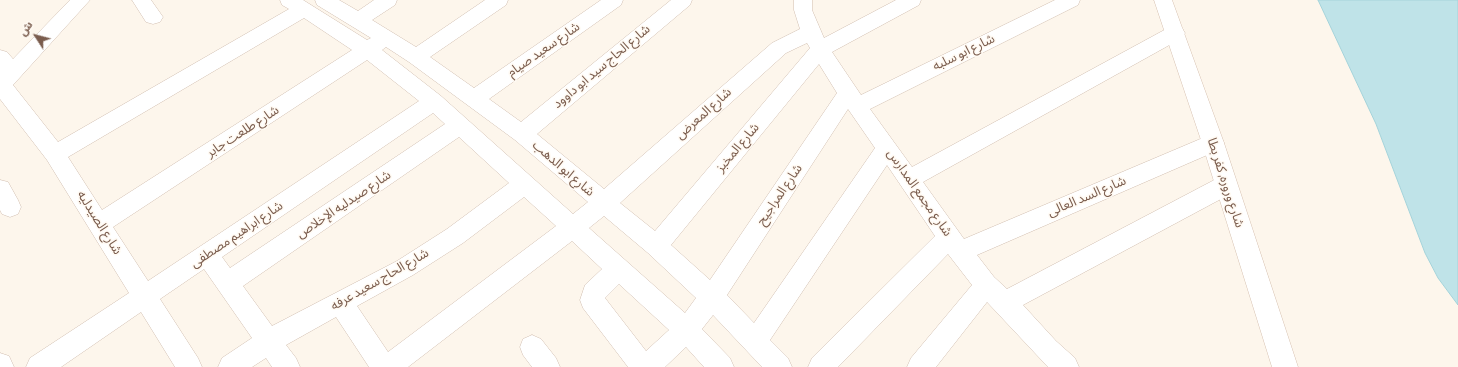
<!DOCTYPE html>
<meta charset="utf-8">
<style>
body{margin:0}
#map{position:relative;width:1458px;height:367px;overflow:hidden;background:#fdf6ec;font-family:"Sofia Sans Condensed","Noto Sans Arabic",sans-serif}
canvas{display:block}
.north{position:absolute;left:16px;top:16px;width:40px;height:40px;-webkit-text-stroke:3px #fffaf3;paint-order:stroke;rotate:306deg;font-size:11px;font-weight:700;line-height:16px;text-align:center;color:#7a5c4d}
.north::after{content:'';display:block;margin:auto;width:14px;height:18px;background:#7a5c4d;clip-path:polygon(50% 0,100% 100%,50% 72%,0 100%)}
</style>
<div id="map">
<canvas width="1458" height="367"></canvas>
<div class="north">ش</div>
</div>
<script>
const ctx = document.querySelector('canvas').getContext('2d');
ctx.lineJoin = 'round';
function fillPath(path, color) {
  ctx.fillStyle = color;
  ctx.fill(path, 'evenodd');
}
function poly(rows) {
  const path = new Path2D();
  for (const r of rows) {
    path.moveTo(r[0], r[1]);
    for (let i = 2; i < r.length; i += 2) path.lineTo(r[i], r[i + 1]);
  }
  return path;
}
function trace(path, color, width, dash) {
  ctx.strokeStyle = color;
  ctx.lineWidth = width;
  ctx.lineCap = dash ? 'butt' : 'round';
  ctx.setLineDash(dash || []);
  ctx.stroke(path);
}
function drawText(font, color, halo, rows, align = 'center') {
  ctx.font = font + ' "Sofia Sans Condensed","Noto Sans Arabic",sans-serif';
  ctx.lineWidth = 3;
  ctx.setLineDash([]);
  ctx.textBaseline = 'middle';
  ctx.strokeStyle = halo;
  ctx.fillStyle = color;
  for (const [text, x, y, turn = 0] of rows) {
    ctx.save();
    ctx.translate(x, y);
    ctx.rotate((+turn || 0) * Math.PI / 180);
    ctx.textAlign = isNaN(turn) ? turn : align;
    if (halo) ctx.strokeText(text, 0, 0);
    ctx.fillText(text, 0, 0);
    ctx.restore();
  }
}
const water = poly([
 [1318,0,1458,0,1458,305,1438,278,1425,253,1376,124,1318,0]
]);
const street = poly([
 [70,0,90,0,13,85,58,142,289,9,282,5,280,0,303,0,367,40,371,38,317,5,315,0,339,0,358,11,374,0,397,0,395,5,372,20,416,47,485,0,508,0,506,5,430,57,474,88,601,0,623,0,621,5,489,99,521,122,671,0,692,0,690,5,537,134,604,189,772,43,800,29,794,10,794,0,812,0,812,10,824,38,896,0,921,0,919,5,832,52,861,95,1055,0,1080,0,1078,5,870,109,912,167,1168,28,1175,26,1182,28,1185,33,1182,38,923,182,964,239,1205,137,1213,134,1221,137,1224,143,1221,149,977,255,994,277,1007,289,1218,178,1226,176,1234,178,1237,185,1234,192,1023,305,1056,341,1075,358,1079,367,1048,367,987,302,936,367,907,367,911,358,972,285,948,254,838,367,808,367,812,358,935,236,887,165,770,340,788,358,792,367,762,367,713,315,702,329,730,358,734,367,704,367,686,347,665,367,628,367,583,308,580,300,585,285,602,269,572,241,408,367,369,367,336,317,286,345,296,358,300,367,272,367,266,358,252,367,218,367,222,358,252,338,204,269,160,299,198,358,202,367,175,367,141,312,61,367,26,367,30,358,129,293,47,160,0,99,0,50,7,52,13,59,70,0],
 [304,18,352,50,102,210,68,157,304,18],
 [807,43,810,48,655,231,620,203,786,53,807,43],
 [386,47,409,62,515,140,588,202,573,214,441,96,382,50,386,47],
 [367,60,419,101,148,281,113,227,367,60],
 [819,64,837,93,710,280,671,245,819,64],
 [848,109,875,148,754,323,727,295,848,109],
 [433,113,445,124,230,268,222,257,433,113],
 [459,137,509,183,447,229,397,261,272,326,243,286,459,137],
 [524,197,556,226,388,352,357,306,413,275,463,243,524,197],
 [604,216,648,253,696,298,685,313,589,228,604,216],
 [619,284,669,330,646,351,605,298,619,284],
 [132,0,151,0,163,17,160,22,153,24,146,22,132,0],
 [0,180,8,182,18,200,21,207,18,214,10,217,2,214,0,210,0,180],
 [532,335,541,339,556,358,560,367,532,367,523,355,520,347,523,339,532,335],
 [0,353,9,356,14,367,0,367,0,353]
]);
const secondary = poly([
 [1154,0,1172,0,1224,143,1298,367,1272,367,1202,143,1154,0]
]);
const streetNames = [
 ["شارع سعيد صيام",544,50,-35],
 ["شارع ابو سلبه",964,53,-26],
 ["شارع الحاج سيد ابو داوود",602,67,-40],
 ["شارع المعرض",704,114,-42],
 ["شارع طلعت جابر",243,132,-33],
 ["شارع المخبز",738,148,-50],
 ["شارع ابو الدهب",563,169,41],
 ["شارع وروره, كفر بطا",1225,183,72],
 ["شارع مجمع المدارس",919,193,55],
 ["شارع المراجيح",780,195,-56],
 ["شارع السد العالى",1087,197,-23],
 ["شارع صيدليه الإخلاص",344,205,-34],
 ["شارع الصيدليه",99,223,58],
 ["شارع ابراهيم مصطفى",237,235,-34],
 ["شارع الحاج سعيد عرفه",380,280,-30]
];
fillPath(water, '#bfe3e8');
trace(water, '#a5d3da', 1);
trace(street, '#d1beb0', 1);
trace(secondary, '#d6c0b0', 1);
fillPath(street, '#fff');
fillPath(secondary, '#fff');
drawText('13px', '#7a5c4d', '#fffaf3', streetNames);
</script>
